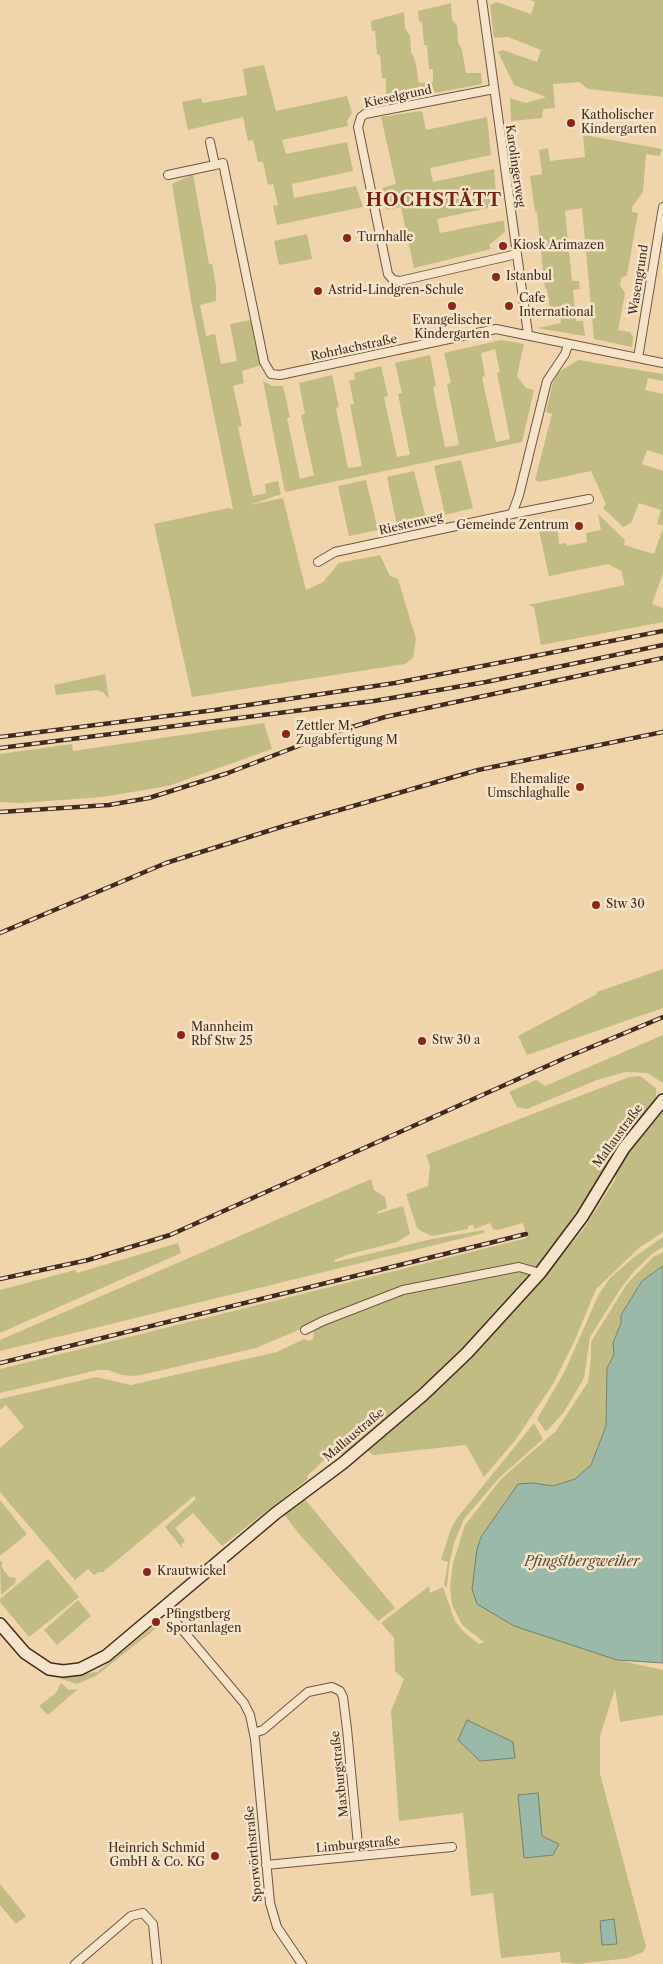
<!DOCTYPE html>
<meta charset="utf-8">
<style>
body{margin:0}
canvas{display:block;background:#f0d5ac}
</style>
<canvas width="663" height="1964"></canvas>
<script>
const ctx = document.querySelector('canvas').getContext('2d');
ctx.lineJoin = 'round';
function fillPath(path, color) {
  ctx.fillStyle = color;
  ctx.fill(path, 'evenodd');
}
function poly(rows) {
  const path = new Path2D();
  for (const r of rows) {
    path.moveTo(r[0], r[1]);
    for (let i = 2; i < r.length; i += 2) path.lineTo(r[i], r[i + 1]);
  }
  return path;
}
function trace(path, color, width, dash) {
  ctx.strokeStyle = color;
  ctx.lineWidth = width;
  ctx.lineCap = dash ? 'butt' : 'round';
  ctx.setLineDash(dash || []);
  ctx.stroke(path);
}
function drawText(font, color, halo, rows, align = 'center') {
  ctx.font = font + ' "Libre Caslon Text",serif';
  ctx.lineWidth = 5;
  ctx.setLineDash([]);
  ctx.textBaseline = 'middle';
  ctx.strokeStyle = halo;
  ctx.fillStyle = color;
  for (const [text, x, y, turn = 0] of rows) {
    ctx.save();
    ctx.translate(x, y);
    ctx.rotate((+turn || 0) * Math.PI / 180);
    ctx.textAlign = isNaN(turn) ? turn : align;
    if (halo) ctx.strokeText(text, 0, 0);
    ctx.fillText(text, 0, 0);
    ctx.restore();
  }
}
const green = poly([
 [530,0,663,0,663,97,588,89,579,82,553,84,555,108,543,109,542,118,511,121,510,98,526,103,546,97,514,85,498,52,503,50,537,62,541,50,508,37,494,38,490,5,497,2,531,14,535,2],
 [451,3,452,19,457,26,458,42,462,50,466,73,481,73,482,84,386,102,386,78,382,78,380,55,377,54,375,31,372,31,371,21,404,12,405,28,410,36,411,52,415,60,419,83,433,82,433,69,429,69,427,45,424,45,422,22,419,21,418,11],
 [264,65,276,111,347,96,352,113,347,121,348,126,282,140,286,154,347,142,353,171,292,184,294,198,356,186,363,207,277,225,273,206,278,205,273,184,268,185,263,162,258,162,253,140,248,141,243,117,188,130,182,102,201,98,203,103,247,95,243,69],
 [422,111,426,130,487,117,491,155,430,168,433,182,494,169,497,206,437,219,440,233,500,221,504,221,505,232,489,245,491,249,414,268,401,207,387,210,382,188,396,184,381,117],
 [583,135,662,149,660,156,646,154,643,192,632,207,632,212,638,213,627,275,621,278,620,285,625,293,618,330,630,332,633,337,632,347,594,339,582,208,565,211,572,281,579,281,580,289,573,290,576,321,583,321,585,336,537,328,561,323,559,307,550,308,547,289,545,289,537,212,535,212,530,176,542,174,539,150,548,148,550,161,585,157],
 [193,174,209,264,212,264,216,286,216,301,200,305,206,336,215,334,221,364,237,361,230,324,251,320,261,365,242,371,244,383,233,386,242,426,238,427,253,496,266,493,265,484,278,481,281,494,250,505,283,498,306,590,323,582,339,563,380,555,390,576,398,579,416,639,413,658,405,664,192,697,154,524,228,508,233,509,192,306,172,184],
 [307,234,312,259,279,265,274,241],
 [501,340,524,344,517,376,526,388,534,390,522,442,285,492,263,381,272,386,283,386,290,417,287,418,300,479,314,475,301,415,305,414,299,383,332,375,339,407,336,408,348,468,362,466,350,405,354,404,349,381,355,379,354,373,381,366,388,396,384,397,397,457,410,455,398,394,402,393,395,363,430,355,436,386,433,387,445,447,459,445,447,384,451,383,444,353],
 [495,349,500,372,497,373,510,439,496,442,482,377,485,376,481,353],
 [578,360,663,374,663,381,648,378,645,390,663,394,663,455,647,450,642,464,663,471,663,525,657,524,661,510,639,503,631,523,623,527,603,508,606,504,591,471,539,482,535,480,552,414,546,412,553,382,559,372],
 [461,460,473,508,445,515,434,466],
 [414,471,426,518,397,525,387,477],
 [366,480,378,530,349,536,338,486],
 [598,514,625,540,624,545,654,554,663,528,663,573,652,604,663,608,663,622,541,645,534,607,528,605,625,585,621,571,608,564,549,576,538,526,557,522,559,544,566,543,567,546,587,542,586,533,601,530],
 [105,674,109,699,103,692,97,690,56,695,54,685],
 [264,723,272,749,168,786,102,797,21,803,0,802,0,754,72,744,73,751],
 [663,969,663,1008,527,1055,518,1036,597,994,597,992],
 [663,1035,663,1083,647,1073,625,1072,597,1080,527,1109,517,1107,509,1092,536,1080,545,1086],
 [640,1076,656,1088,656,1099,611,1159,541,1266,536,1268,515,1263,395,1289,256,1348,150,1373,135,1376,122,1375,108,1370,98,1370,0,1393,0,1369,527,1238,523,1223,498,1230,493,1229,490,1223,474,1229,473,1225,468,1226,468,1229,432,1236,421,1231,417,1228,406,1194,428,1186,430,1166,426,1155,629,1077],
 [663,1108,663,1232,639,1248,596,1289,574,1342,553,1384,516,1439,484,1477,466,1445,373,1455,366,1449,539,1281,582,1231,615,1180,617,1168],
 [371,1179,374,1190,385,1197,387,1208,377,1212,377,1214,403,1206,410,1234,397,1242,350,1254,334,1260,335,1262,432,1239,484,1230,484,1233,0,1351,0,1340],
 [663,1237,663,1247,653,1253,635,1270,621,1288,590,1337,584,1378,564,1412,546,1432,537,1419,565,1371,598,1296,610,1278,633,1258],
 [178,1243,181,1253,0,1333,0,1290,75,1270,77,1273],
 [663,1252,663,1266,642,1281,621,1315,621,1323,613,1343,614,1355,607,1368,606,1425,592,1464,575,1479,553,1486,533,1483,507,1498,490,1527,481,1537,472,1589,595,1650,617,1660,663,1670,663,1715,620,1722,615,1689,600,1736,600,1774,646,1946,643,1952,628,1958,578,1964,561,1962,560,1952,501,1958,493,1893,471,1896,463,1813,399,1821,391,1711,404,1679,395,1671,394,1638,381,1623,429,1586,430,1593,443,1587,455,1621,464,1632,479,1644,484,1642,463,1626,452,1605,450,1587,453,1563,465,1525,501,1479,556,1431,588,1382,591,1359,591,1342,597,1332,627,1284,653,1257],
 [519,1270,528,1274,529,1278,459,1358,343,1456,337,1448,307,1476,308,1479,222,1546,193,1513,175,1528,185,1541,181,1545,183,1547,182,1548,165,1527,196,1499,194,1496,103,1572,99,1572,94,1575,88,1569,75,1580,0,1492,0,1448,24,1427,6,1405,0,1410,0,1399,96,1377,131,1385,277,1352,304,1339,309,1341,313,1339,314,1331,319,1326,403,1293],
 [534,1423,543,1439,499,1478,464,1519,454,1543,449,1565,447,1587,444,1585,448,1562,441,1560,450,1531,457,1518],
 [303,1497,395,1608,378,1621,299,1534,283,1513],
 [0,1500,27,1534,0,1556],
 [48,1559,79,1597,29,1637,0,1602,0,1599],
 [0,1561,2,1561,2,1568,9,1577,16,1578,15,1583,1,1595],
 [78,1600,91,1616,57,1645,44,1630],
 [158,1623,160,1625,96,1676,77,1684,61,1679,62,1676,97,1672],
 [61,1683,69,1690,78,1689,48,1715,39,1706,56,1693],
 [0,1884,26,1916,16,1924,0,1905]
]);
const water = poly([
 [663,1266,663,1663,617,1660,514,1626,477,1604,472,1589,477,1549,481,1537,518,1484,533,1483,553,1486,575,1479,591,1465,606,1426,607,1368,614,1355,613,1343,621,1323,621,1315,642,1281,663,1266],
 [467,1720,513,1742,515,1758,480,1761,458,1740,467,1720],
 [538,1793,542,1836,559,1844,553,1855,524,1858,518,1795,538,1793],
 [614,1919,617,1944,602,1945,600,1921,614,1919]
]);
const street = poly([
 [482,0,528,334],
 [494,89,365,114,361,117,358,127,388,274,393,280,400,281,517,254],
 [210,142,215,165,223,163,264,362,271,374,280,375,496,329,663,363],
 [168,175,215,165],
 [638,358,663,207],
 [512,514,589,499],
 [318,562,335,552,512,514,519,495,547,381,565,354,568,345],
 [305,1330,323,1321,403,1290,519,1267,540,1273],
 [164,1608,244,1703,250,1715,255,1739,270,1903,277,1927,302,1964],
 [254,1733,263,1730,308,1692,332,1687,340,1691,343,1697,347,1729,359,1856],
 [266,1865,452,1847],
 [75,1964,131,1916,143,1913,153,1924,157,1964]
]);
const secondary = poly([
 [0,1624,25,1653,49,1669,63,1671,80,1669,106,1656,276,1513,343,1463,423,1395,467,1353,540,1273,582,1217,624,1148,663,1100]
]);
const rail = poly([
 [0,737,215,710,395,683,663,631],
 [0,748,374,701,486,682,663,645],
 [0,812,109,805,149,798,228,773,332,733,385,717,663,658],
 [0,933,166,863,284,826,478,770,663,732],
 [0,1279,88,1260,170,1235,565,1058,663,1017],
 [0,1363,526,1234]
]);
const markers = [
 [571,123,5,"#8f2418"],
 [347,238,5,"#8f2418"],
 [503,246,5,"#8f2418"],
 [496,277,5,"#8f2418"],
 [318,291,5,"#8f2418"],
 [452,306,5,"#8f2418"],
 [509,306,5,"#8f2418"],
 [579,526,5,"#8f2418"],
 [286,734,5,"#8f2418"],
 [580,787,5,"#8f2418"],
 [596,905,5,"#8f2418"],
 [181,1035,5,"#8f2418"],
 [422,1041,5,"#8f2418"],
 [147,1572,5,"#8f2418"],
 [156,1622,5,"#8f2418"],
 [215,1856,5,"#8f2418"]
];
const streetNames = [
 ["Kieselgrund",398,97,-12],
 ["Karolingerweg",515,166,82],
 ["Wasengrund",639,280,-81],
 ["Rohrlachstraße",354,348,-12],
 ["Riestenweg",411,524,-13],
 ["Mallaustraße",618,1136,-54],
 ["Mallaustraße",354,1435,-40],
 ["Maxburgstraße",340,1774,-96],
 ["Limburgstraße",358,1845,-5],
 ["Sporwörthstraße",254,1854,-95]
];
const poiNames = [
 ["Katholischer",581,116],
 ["Kindergarten",581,130],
 ["Turnhalle",357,238],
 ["Kiosk Arimazen",513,246],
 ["Istanbul",506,277],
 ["Astrid-Lindgren-Schule",328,291],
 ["Cafe",519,299],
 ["International",519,313],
 ["Evangelischer",452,321,"center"],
 ["Kindergarten",452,335,"center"],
 ["Gemeinde Zentrum",569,526,"right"],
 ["Zettler M,",296,727],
 ["Zugabfertigung M",296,741],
 ["Ehemalige",570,780,"right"],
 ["Umschlaghalle",570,794,"right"],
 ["Stw 30",606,905],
 ["Mannheim",191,1028],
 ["Rbf Stw 25",191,1042],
 ["Stw 30 a",432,1041],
 ["Krautwickel",157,1572],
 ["Pfingstberg",166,1615],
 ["Sportanlagen",166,1629],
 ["Heinrich Schmid",205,1849,"right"],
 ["GmbH & Co. KG",205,1863,"right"]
];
const waterNames = [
 ["Pfingstbergweiher",582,1562]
];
const districtNames = [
 ["HOCHSTÄTT",434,201]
];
fillPath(green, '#c1bb84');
fillPath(water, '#9ab9a8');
trace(water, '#768072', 1);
trace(street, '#6d5643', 10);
trace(secondary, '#412b20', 14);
trace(street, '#f5e4c9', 8);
trace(secondary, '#f5e4c9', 11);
trace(rail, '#412b20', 4.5);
trace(rail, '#f5e4c9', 2.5, [8]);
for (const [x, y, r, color] of markers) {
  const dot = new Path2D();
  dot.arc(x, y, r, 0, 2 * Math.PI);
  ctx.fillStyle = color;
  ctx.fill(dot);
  trace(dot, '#f5e4c9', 2);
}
drawText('12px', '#412b20', '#f5e4c9', streetNames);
drawText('12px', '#412b20', '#f5e4c9', poiNames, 'left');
drawText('italic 14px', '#574e42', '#f5e4c9', waterNames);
ctx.letterSpacing = '1px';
drawText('bold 18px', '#7a1f14', '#f5e4c9', districtNames);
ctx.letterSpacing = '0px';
</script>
